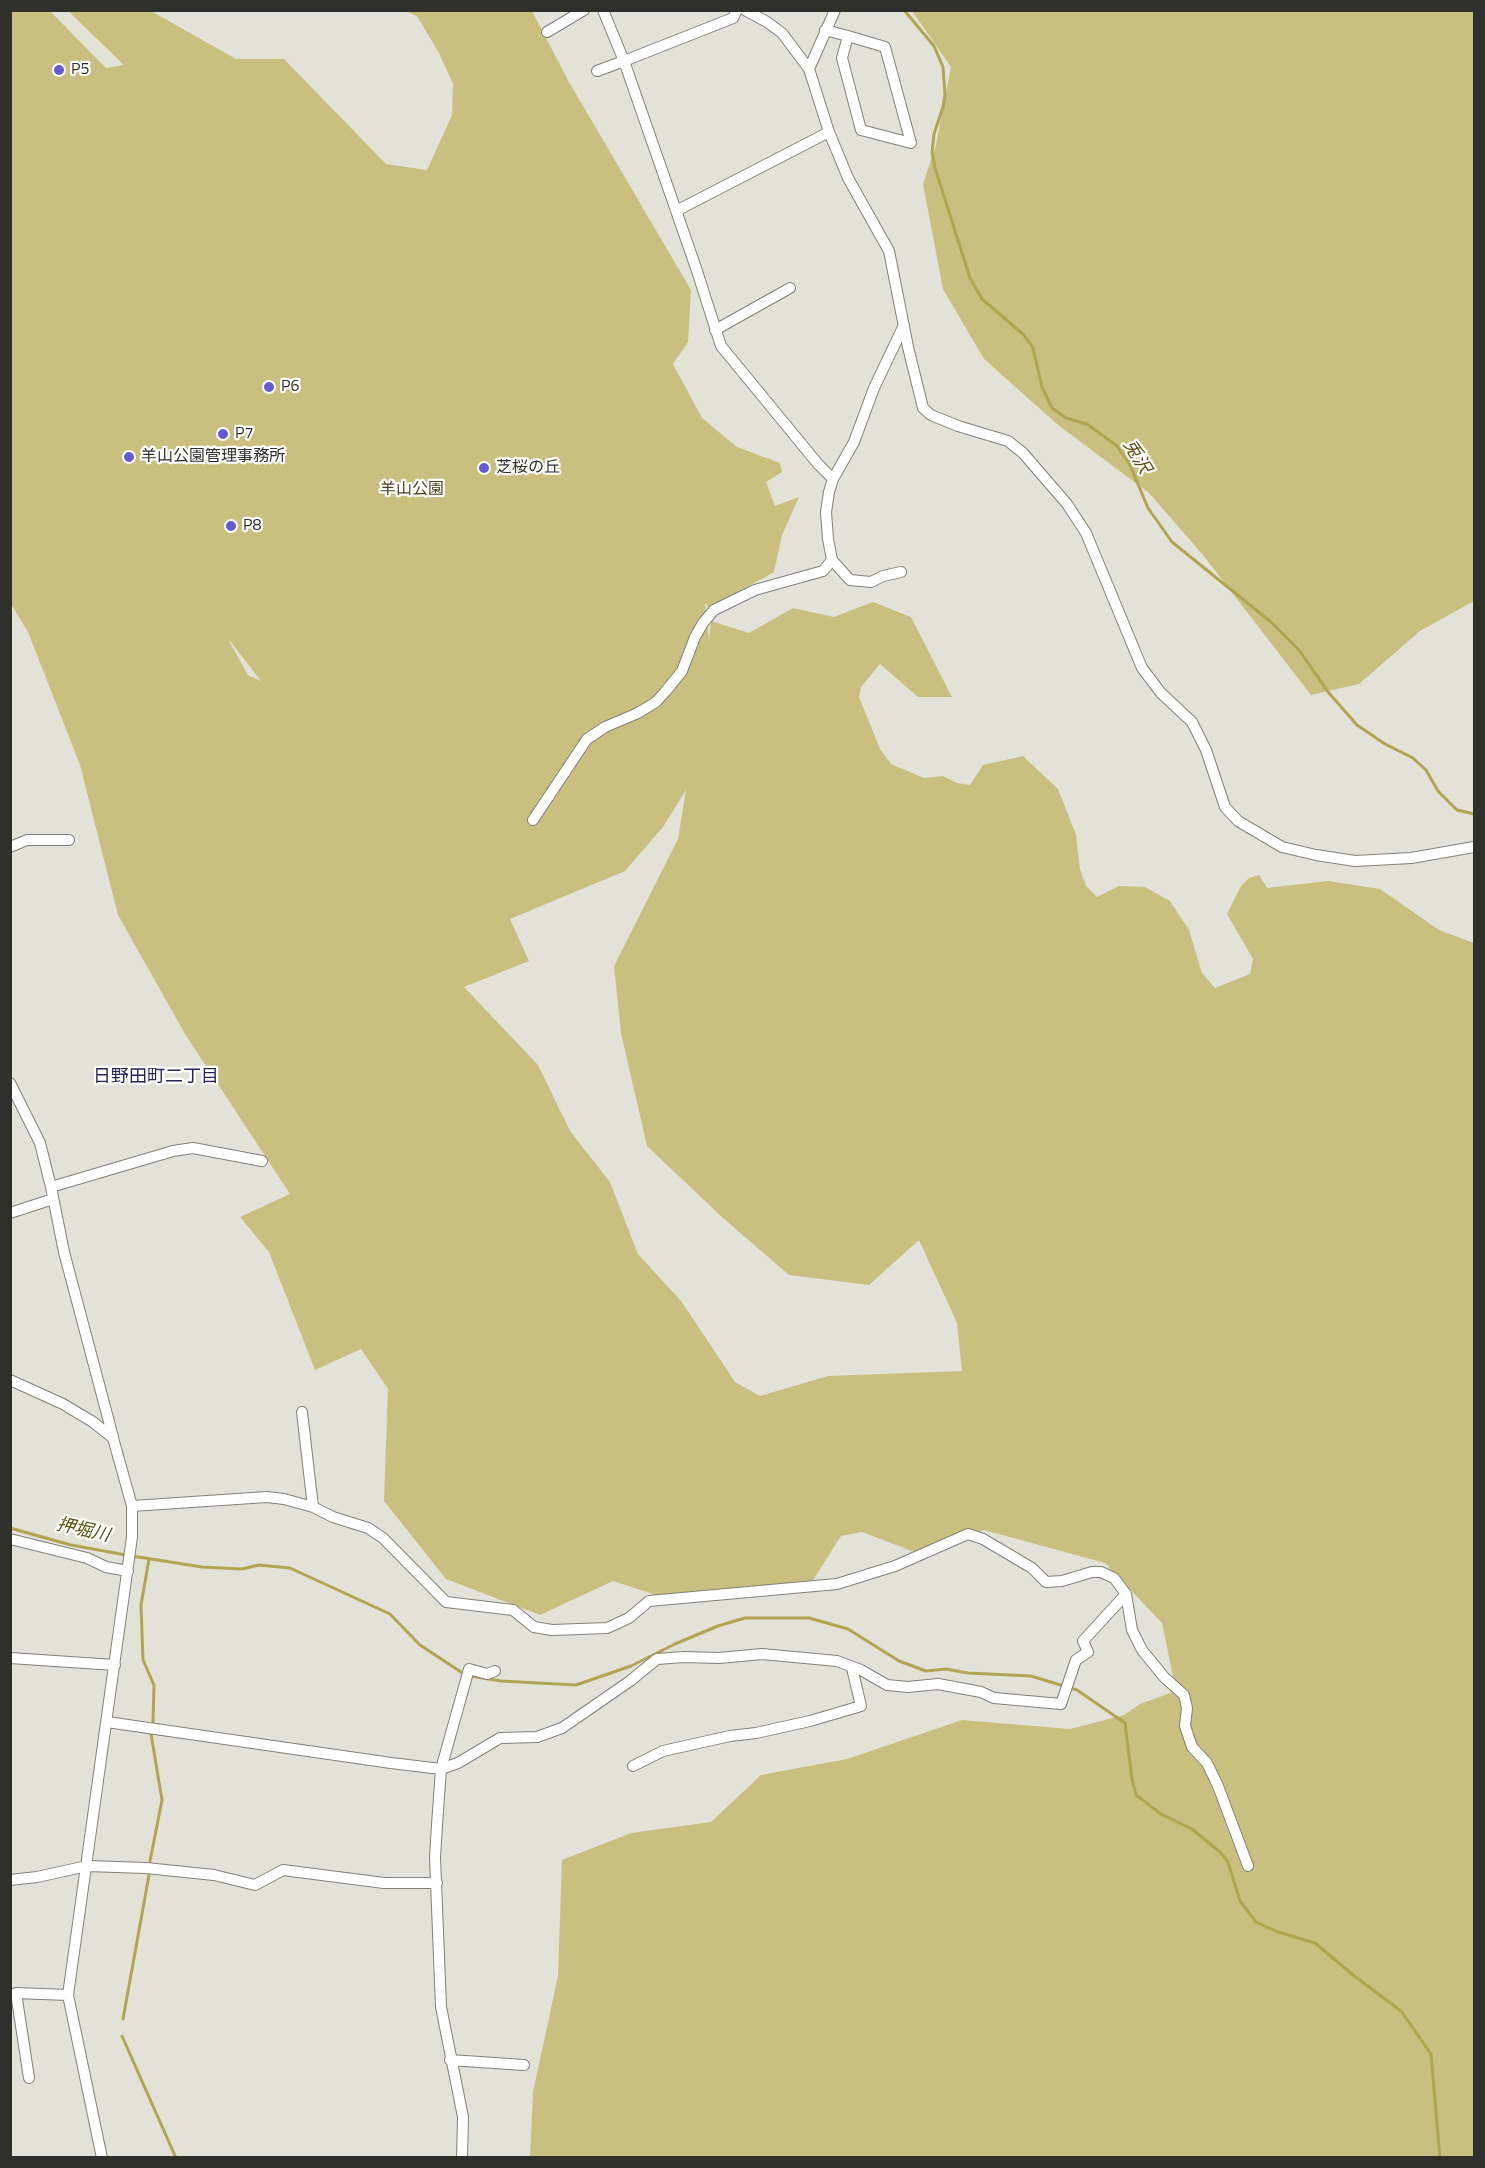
<!DOCTYPE html>
<meta charset="utf-8">
<style>
body{margin:0}
#map{position:relative;width:1485px;height:2168px;overflow:hidden;background:#e3e2d9;font-family:"Titillium Web",sans-serif}
canvas{display:block}
.frame{position:absolute;inset:0;border:12px solid #2f2f2c;pointer-events:none}
</style>
<div id="map">
<canvas width="1485" height="2168"></canvas>
<div class="frame"></div>
</div>
<script>
const ctx = document.querySelector('canvas').getContext('2d');
ctx.lineJoin = 'round';
function fillPath(path, color) {
  ctx.fillStyle = color;
  ctx.fill(path, 'evenodd');
}
function poly(rows) {
  const path = new Path2D();
  for (const r of rows) {
    path.moveTo(r[0], r[1]);
    for (let i = 2; i < r.length; i += 2) path.lineTo(r[i], r[i + 1]);
  }
  return path;
}
function trace(path, color, width, dash) {
  ctx.strokeStyle = color;
  ctx.lineWidth = width;
  ctx.lineCap = dash ? 'butt' : 'round';
  ctx.setLineDash(dash || []);
  ctx.stroke(path);
}
function drawText(font, color, halo, rows, align = 'center') {
  ctx.font = font + ' "Titillium Web","Noto Sans JP",sans-serif';
  ctx.lineWidth = 4.5;
  ctx.setLineDash([]);
  ctx.textBaseline = 'middle';
  ctx.strokeStyle = halo;
  ctx.fillStyle = color;
  for (const [text, x, y, turn = 0] of rows) {
    ctx.save();
    ctx.translate(x, y);
    ctx.rotate((+turn || 0) * Math.PI / 180);
    ctx.textAlign = isNaN(turn) ? turn : align;
    if (halo) ctx.strokeText(text, 0, 0);
    ctx.fillText(text, 0, 0);
    ctx.restore();
  }
}
const green = poly([
 [10,11,50,11,106,68,124,65,68,11,151,11,236,59,284,59,386,164,427,170,452,115,453,84,439,53,417,16,406,11,532,11,569,82,691,290,688,342,673,364,702,418,737,447,780,463,782,472,766,482,775,506,799,497,782,535,774,572,709,608,705,603,709,640,711,621,749,633,793,608,834,617,873,602,911,617,952,697,918,697,880,664,861,687,859,697,880,749,891,764,924,778,943,776,957,783,970,785,983,765,1023,756,1058,789,1076,835,1080,869,1086,886,1097,897,1119,886,1145,887,1170,901,1189,930,1202,973,1215,988,1250,974,1253,959,1227,914,1241,886,1249,878,1259,875,1267,888,1328,881,1380,889,1439,930,1474,943,1474,2157,530,2157,533,2092,558,1976,562,1860,631,1833,711,1822,761,1775,847,1759,962,1720,1070,1729,1124,1715,1140,1704,1176,1691,1162,1623,1105,1563,984,1530,925,1556,862,1532,841,1536,808,1588,656,1595,613,1581,540,1615,446,1579,384,1501,388,1389,361,1349,315,1370,269,1252,240,1217,290,1194,185,1034,118,915,80,765,28,632,11,604],
 [229,641,230,641,261,681,248,675],
 [686,790,678,839,614,966,621,1033,647,1146,723,1218,789,1275,869,1285,919,1240,957,1323,962,1371,828,1376,760,1396,735,1382,681,1301,638,1254,610,1182,570,1131,538,1065,464,987,529,961,510,919,625,871,663,827],
 [912,11,1474,11,1474,601,1420,631,1359,684,1311,695,1203,555,1149,493,1057,424,984,359,943,289,923,184,936,145,951,67]
]);
const stream = poly([
 [904,10,934,46,943,67,945,95,943,107,934,134,932,152,935,168,970,278,982,299,1024,335,1033,348,1042,387,1052,408,1066,418,1087,424,1117,446,1130,465,1148,508,1172,542,1271,622,1299,650,1328,692,1357,725,1385,744,1413,758,1426,770,1438,791,1457,810,1474,814],
 [10,1528,71,1545,126,1555],
 [132,1556,202,1567,242,1569,259,1565,290,1568,390,1614,420,1645,464,1674],
 [149,1559,141,1605,143,1660,154,1685,153,1722],
 [470,1676,501,1681,576,1685,631,1666,675,1644,718,1626,745,1618,809,1618,848,1629,899,1661,926,1671,946,1669,968,1673,1031,1676,1077,1690,1125,1723,1132,1779,1136,1795,1161,1814,1192,1829,1221,1853,1228,1862,1240,1901,1256,1922,1278,1932,1315,1943,1353,1975,1401,2011,1431,2054,1440,2158],
 [150,1861,162,1800,151,1734],
 [123,2019,149,1875],
 [122,2036,176,2158]
]);
const minor = poly([
 [737,10,733,18,624,61,696,268,721,346,818,464,833,479],
 [745,10,767,22,782,33,809,69,829,132,848,178,889,251,908,347,923,408,931,415,958,426,1008,441,1023,453,1067,504,1086,533,1142,668,1161,693,1192,722,1206,750,1225,807,1238,821,1282,847,1316,855,1355,861,1411,858,1474,847],
 [825,30,848,36,885,47,911,143,861,130,842,58,848,36],
 [547,32,584,10],
 [809,69,835,10],
 [597,71,624,61,603,10],
 [676,211,829,132],
 [715,330,790,288],
 [901,572,883,576,871,582,850,580,832,560,828,539,826,512,829,492,833,479,854,442,874,388,904,325],
 [533,820,587,739,605,727,638,713,656,702,665,692,682,671,695,637,703,623,714,610,755,590,823,571,832,560],
 [10,847,27,840,69,840],
 [10,1083,40,1143,51,1187,64,1252,113,1437],
 [51,1187,173,1151,193,1148,262,1161],
 [10,1213,53,1199],
 [10,1380,63,1404,93,1422,113,1438,132,1506,132,1537,68,1995,102,2158],
 [302,1412,313,1507],
 [132,1506,267,1497,284,1499,313,1507,333,1517,368,1528,383,1538,446,1602,513,1610,534,1627,552,1630,607,1628,629,1618,649,1601,837,1584,895,1566,968,1534,983,1539,1032,1568,1046,1582,1062,1581,1092,1572,1101,1572,1114,1578,1126,1594,1132,1630,1142,1650,1164,1677,1184,1695,1187,1708,1185,1726,1192,1747,1207,1763,1218,1786,1248,1866],
 [10,1539,87,1558,106,1567,128,1571],
 [10,1658,115,1665],
 [107,1722,391,1763,441,1769,458,1763,500,1738,537,1737,562,1728,630,1681,657,1659,684,1657,719,1658,762,1654,837,1661,861,1670,887,1685,908,1687,938,1684,981,1692,994,1698,1061,1704,1076,1660,1088,1652,1083,1641,1126,1594],
 [633,1766,663,1751,730,1736,756,1733,810,1721,861,1706,852,1668],
 [10,1880,37,1877,87,1866,146,1868,214,1875,255,1885,283,1870,384,1883,437,1883],
 [450,2060,524,2065],
 [29,2078,16,1993,68,1995],
 [462,2158,463,2117,441,2007,435,1857,437,1825,441,1769,469,1669,487,1674,495,1671]
]);
const markers = [
 [59,70,6,"#635bd4"],
 [269,387,6,"#635bd4"],
 [223,434,6,"#635bd4"],
 [129,457,6,"#635bd4"],
 [484,468,6,"#635bd4"],
 [231,526,6,"#635bd4"]
];
const poiNames = [
 ["P5",71,70],
 ["P6",281,387],
 ["P7",235,434],
 ["羊山公園管理事務所",141,457],
 ["芝桜の丘",496,468],
 ["P8",243,526]
];
const parkNames = [
 ["羊山公園",412,490]
];
const waterNames = [
 ["兎沢",1136,457,59],
 ["押堀川",83,1531,13]
];
const neighbourhoodNames = [
 ["日野田町二丁目",156,1078]
];
fillPath(green, '#c9c07f');
trace(stream, '#b2a54f', 3);
trace(minor, '#828179', 12);
trace(minor, '#fff', 10);
for (const [x, y, r, color] of markers) {
  const dot = new Path2D();
  dot.arc(x, y, r, 0, 2 * Math.PI);
  ctx.fillStyle = color;
  ctx.fill(dot);
  trace(dot, '#fff', 2);
}
drawText('16px', '#2f2f2c', '#fff', poiNames, 'left');
drawText('16px', '#48421d', '#fff', parkNames);
drawText('italic 18px', '#5b520f', '#fff', waterNames);
drawText('18px', '#28245e', '#fff', neighbourhoodNames);
</script>
